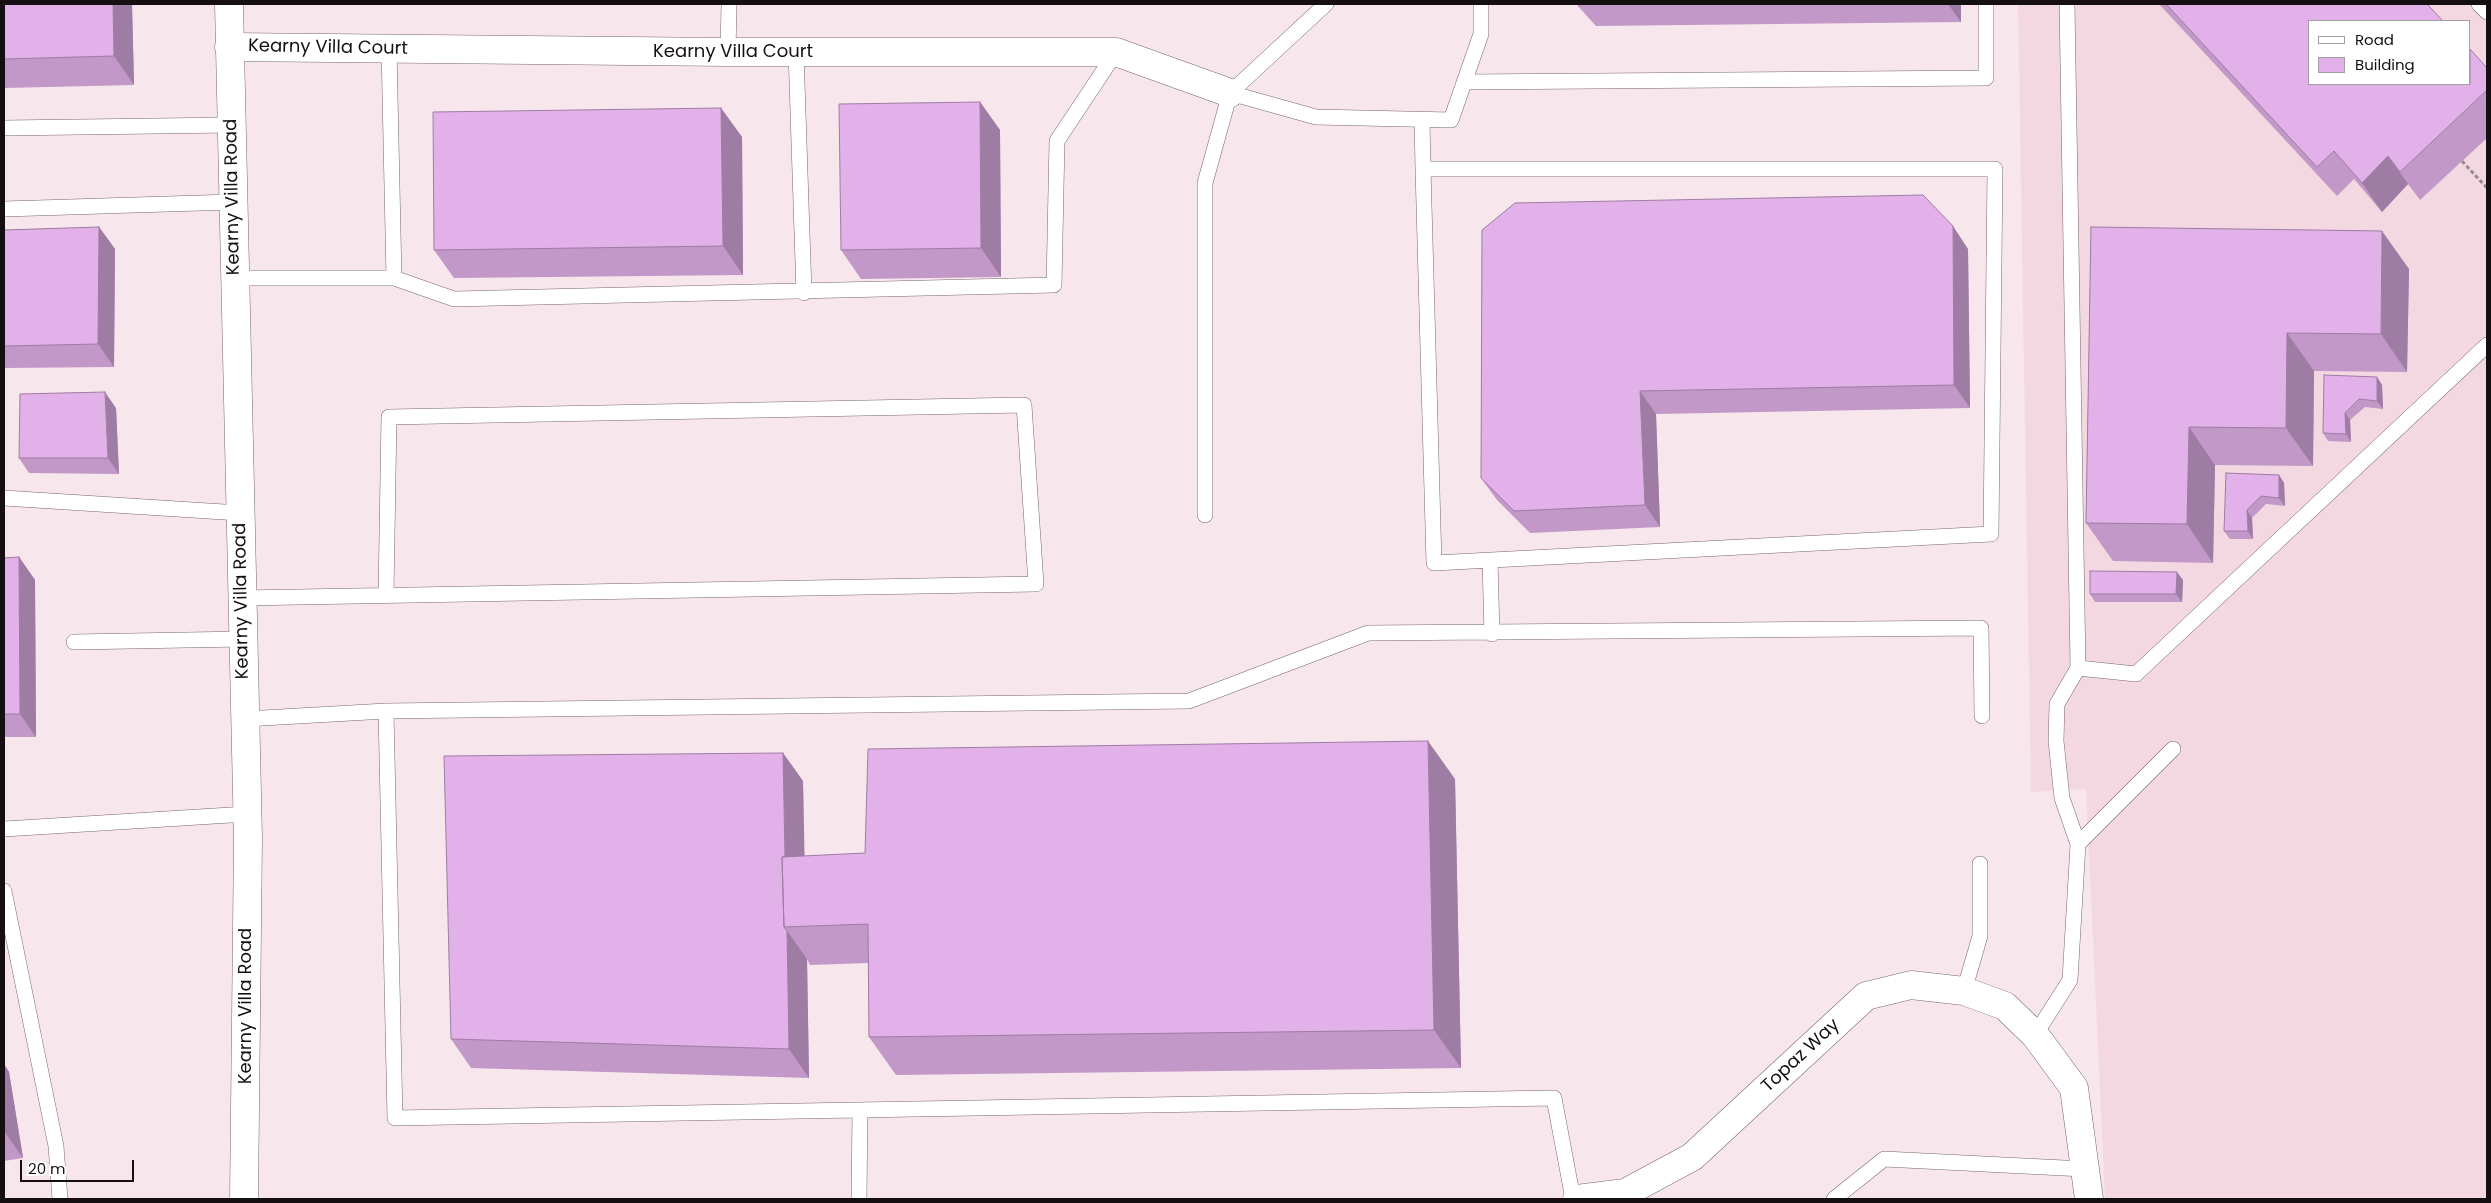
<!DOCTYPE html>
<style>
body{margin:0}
#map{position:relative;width:2491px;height:1203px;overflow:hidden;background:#f8e6ed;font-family:Poppins,sans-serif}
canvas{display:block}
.frame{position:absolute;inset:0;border:5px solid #150f11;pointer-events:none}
.legend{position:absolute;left:2308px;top:20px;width:162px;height:65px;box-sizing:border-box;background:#fff;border:1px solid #a19fa0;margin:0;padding:6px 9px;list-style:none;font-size:15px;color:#150f11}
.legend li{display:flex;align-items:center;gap:10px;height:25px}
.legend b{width:25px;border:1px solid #a19fa0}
.scale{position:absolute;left:20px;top:1160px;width:114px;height:22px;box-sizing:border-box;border:2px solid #150f11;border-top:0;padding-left:6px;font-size:15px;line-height:18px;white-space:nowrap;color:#150f11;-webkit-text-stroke:4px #fff;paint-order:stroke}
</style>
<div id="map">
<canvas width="2491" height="1203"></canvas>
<div class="frame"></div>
<ul class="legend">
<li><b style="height:6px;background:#fff"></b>Road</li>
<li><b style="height:14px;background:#e2b1e9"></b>Building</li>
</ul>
<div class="scale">20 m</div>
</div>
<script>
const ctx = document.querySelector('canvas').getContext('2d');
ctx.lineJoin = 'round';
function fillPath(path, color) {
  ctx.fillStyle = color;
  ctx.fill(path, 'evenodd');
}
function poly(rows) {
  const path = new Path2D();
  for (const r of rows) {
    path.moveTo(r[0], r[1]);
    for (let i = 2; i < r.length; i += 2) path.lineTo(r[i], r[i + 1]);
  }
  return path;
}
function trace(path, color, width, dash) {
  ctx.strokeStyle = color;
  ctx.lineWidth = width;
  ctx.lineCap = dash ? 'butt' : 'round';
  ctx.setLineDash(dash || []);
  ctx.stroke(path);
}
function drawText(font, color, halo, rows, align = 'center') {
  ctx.font = font + ' Poppins,sans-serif';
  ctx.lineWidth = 4;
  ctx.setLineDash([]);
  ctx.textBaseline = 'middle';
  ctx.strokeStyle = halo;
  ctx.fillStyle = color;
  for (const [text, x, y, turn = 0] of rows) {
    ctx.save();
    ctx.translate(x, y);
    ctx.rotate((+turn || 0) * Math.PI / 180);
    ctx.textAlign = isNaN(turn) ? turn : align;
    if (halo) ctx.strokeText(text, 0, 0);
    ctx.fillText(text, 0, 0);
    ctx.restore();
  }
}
const built = poly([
 [2018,4,2487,4,2487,1199,2105,1199,2086,789,2031,792],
 [2310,21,2470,21,2470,84,2310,84]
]);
const path = poly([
 [2462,161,2487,188]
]);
const service = poly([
 [2067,4,2078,668,2136,674,2487,345],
 [2479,4,2487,12],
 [728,52,729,4],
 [796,52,804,293],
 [1464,82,1986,78,1986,4],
 [1230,93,1316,117,1451,120,1481,34,1481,4],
 [1422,120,1423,169,1434,563,1991,534,1995,169,1423,169],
 [4,128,231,125],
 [4,209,233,202],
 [235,278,394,278,389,49],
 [394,278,454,299,1054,285,1057,141,1116,52],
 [4,498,240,513],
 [1205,515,1205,183,1230,93,1326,4],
 [1490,561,1492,634],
 [242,598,1036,584,1024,405,389,417,386,594],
 [74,642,243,639],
 [386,711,395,1118,1554,1098,1573,1199],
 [245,719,386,711,1189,701,1368,633,1981,628,1982,716],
 [4,829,247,814],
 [2078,844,2173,749],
 [4,891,56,1146,60,1199],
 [1964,991,1980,936,1980,864],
 [2035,1035,2070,980,2078,844,2062,798,2056,741,2057,704,2078,668],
 [859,1199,860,1110],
 [1834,1199,1884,1159,2084,1169]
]);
const minor = poly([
 [229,47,728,52,1116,52,1230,93],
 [2035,1035,2074,1088,2089,1199]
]);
const tertiary = poly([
 [1577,1199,1625,1193,1692,1157,1866,996,1911,985,1964,991,2005,1006,2035,1035]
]);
const secondary = poly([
 [229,4,248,838,244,1199]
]);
const wall = poly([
 [4,4,132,4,134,85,4,88],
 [1576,4,1961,4,1961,22,1596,26],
 [2159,4,2427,4,2487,68,2487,138,2420,200,2408,184,2382,212,2354,179,2337,196],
 [980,102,1000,130,1001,277,861,279,841,250],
 [721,108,742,137,743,275,454,278,434,250],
 [99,227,115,249,114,367,4,368,4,230],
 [2091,227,2409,269,2407,372,2314,371,2313,466,2215,465,2213,563,2113,561,2086,523],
 [1482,230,1968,249,1970,408,1656,414,1660,527,1530,533,1497,500,1481,478],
 [2377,377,2382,385,2383,409,2365,407,2350,420,2351,442,2328,441,2323,433],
 [116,408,119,474,29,473,19,458],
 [2279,475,2284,483,2285,506,2266,504,2252,518,2253,539,2230,539,2224,531],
 [19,557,35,580,36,737,4,737,4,558],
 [2183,580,2182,602,2095,602,2090,594],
 [783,753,803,781,804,856,865,853,1455,779,1461,1068,896,1075,869,1037,868,963,810,965,807,959,809,1078,471,1068,451,1039],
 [4,1064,9,1072,23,1158,4,1161]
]);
const shadedWall = poly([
 [113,4,132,4,134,85,114,56],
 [1948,4,1961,4,1961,22],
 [980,102,1000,130,1001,277,981,248],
 [721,108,742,137,743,275,723,246],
 [2388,156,2408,184,2382,212,2362,183],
 [1953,226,1968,249,1970,408,1954,385],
 [99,227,115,249,114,367,98,344],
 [2382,231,2409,269,2407,372,2381,334],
 [2287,333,2314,371,2313,466,2286,428],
 [2377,377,2382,385,2383,409,2377,401],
 [1640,391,1656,414,1660,527,1645,505],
 [105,392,116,408,119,474,108,458],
 [2345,413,2350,420,2351,442,2346,434],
 [2189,427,2215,465,2213,563,2187,524],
 [2279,475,2284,483,2285,506,2279,498],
 [2247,510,2252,518,2253,539,2248,531],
 [19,557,35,580,36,737,20,714],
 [2177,572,2183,580,2182,602,2176,594],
 [1428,741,1455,779,1461,1068,1434,1030],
 [783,753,803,781,806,926,787,927],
 [787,931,807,959,809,1078,789,1049],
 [4,1064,9,1072,23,1158,4,1131]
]);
const building = poly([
 [4,4,113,4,114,56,4,59,4,4],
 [2166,4,2427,4,2443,21,2310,21,2310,84,2470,84,2470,49,2487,68,2487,90,2400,172,2388,156,2362,183,2334,151,2317,167,2166,4],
 [980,102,981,248,841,250,839,104,980,102],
 [721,108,723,246,434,250,433,112,721,108],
 [1923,195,1953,226,1954,385,1640,391,1645,505,1514,511,1481,478,1482,230,1515,203,1923,195],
 [99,227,98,344,4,346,4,230,99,227],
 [2091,227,2382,231,2381,334,2287,333,2286,428,2189,427,2187,524,2086,523,2091,227],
 [2324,375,2377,377,2377,401,2359,399,2345,413,2346,434,2323,433,2324,375],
 [105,392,108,458,19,458,20,394,105,392],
 [2226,473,2279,475,2279,498,2261,496,2247,510,2248,531,2224,531,2226,473],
 [19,557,20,714,4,714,4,558,19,557],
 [2090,571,2177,572,2176,594,2090,594,2090,571],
 [1428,741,1434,1030,869,1037,868,924,784,927,782,857,865,853,868,749,1428,741],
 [783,753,785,857,782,857,784,927,787,931,789,1049,451,1039,444,756,783,753]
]);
const streetNames = [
 ["Kearny Villa Court",328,48,1],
 ["Kearny Villa Court",733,52],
 ["Kearny Villa Road",233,197,-91],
 ["Kearny Villa Road",242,601,-91],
 ["Kearny Villa Road",246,1006,-90],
 ["Topaz Way",1801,1056,-43]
];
fillPath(built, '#f3d8e2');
trace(service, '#77676d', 16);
trace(minor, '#77676d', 29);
trace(tertiary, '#77676d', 29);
trace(secondary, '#77676d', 29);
trace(path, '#988b90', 3, [4, 2.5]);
trace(service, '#fff', 15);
trace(minor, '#fff', 28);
trace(tertiary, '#fff', 28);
trace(secondary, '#fff', 28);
fillPath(wall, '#c298c8');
fillPath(shadedWall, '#9e7ca3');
fillPath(building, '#e2b1e9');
trace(building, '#9e7ca3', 1);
drawText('18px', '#150f11', '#fff', streetNames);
</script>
